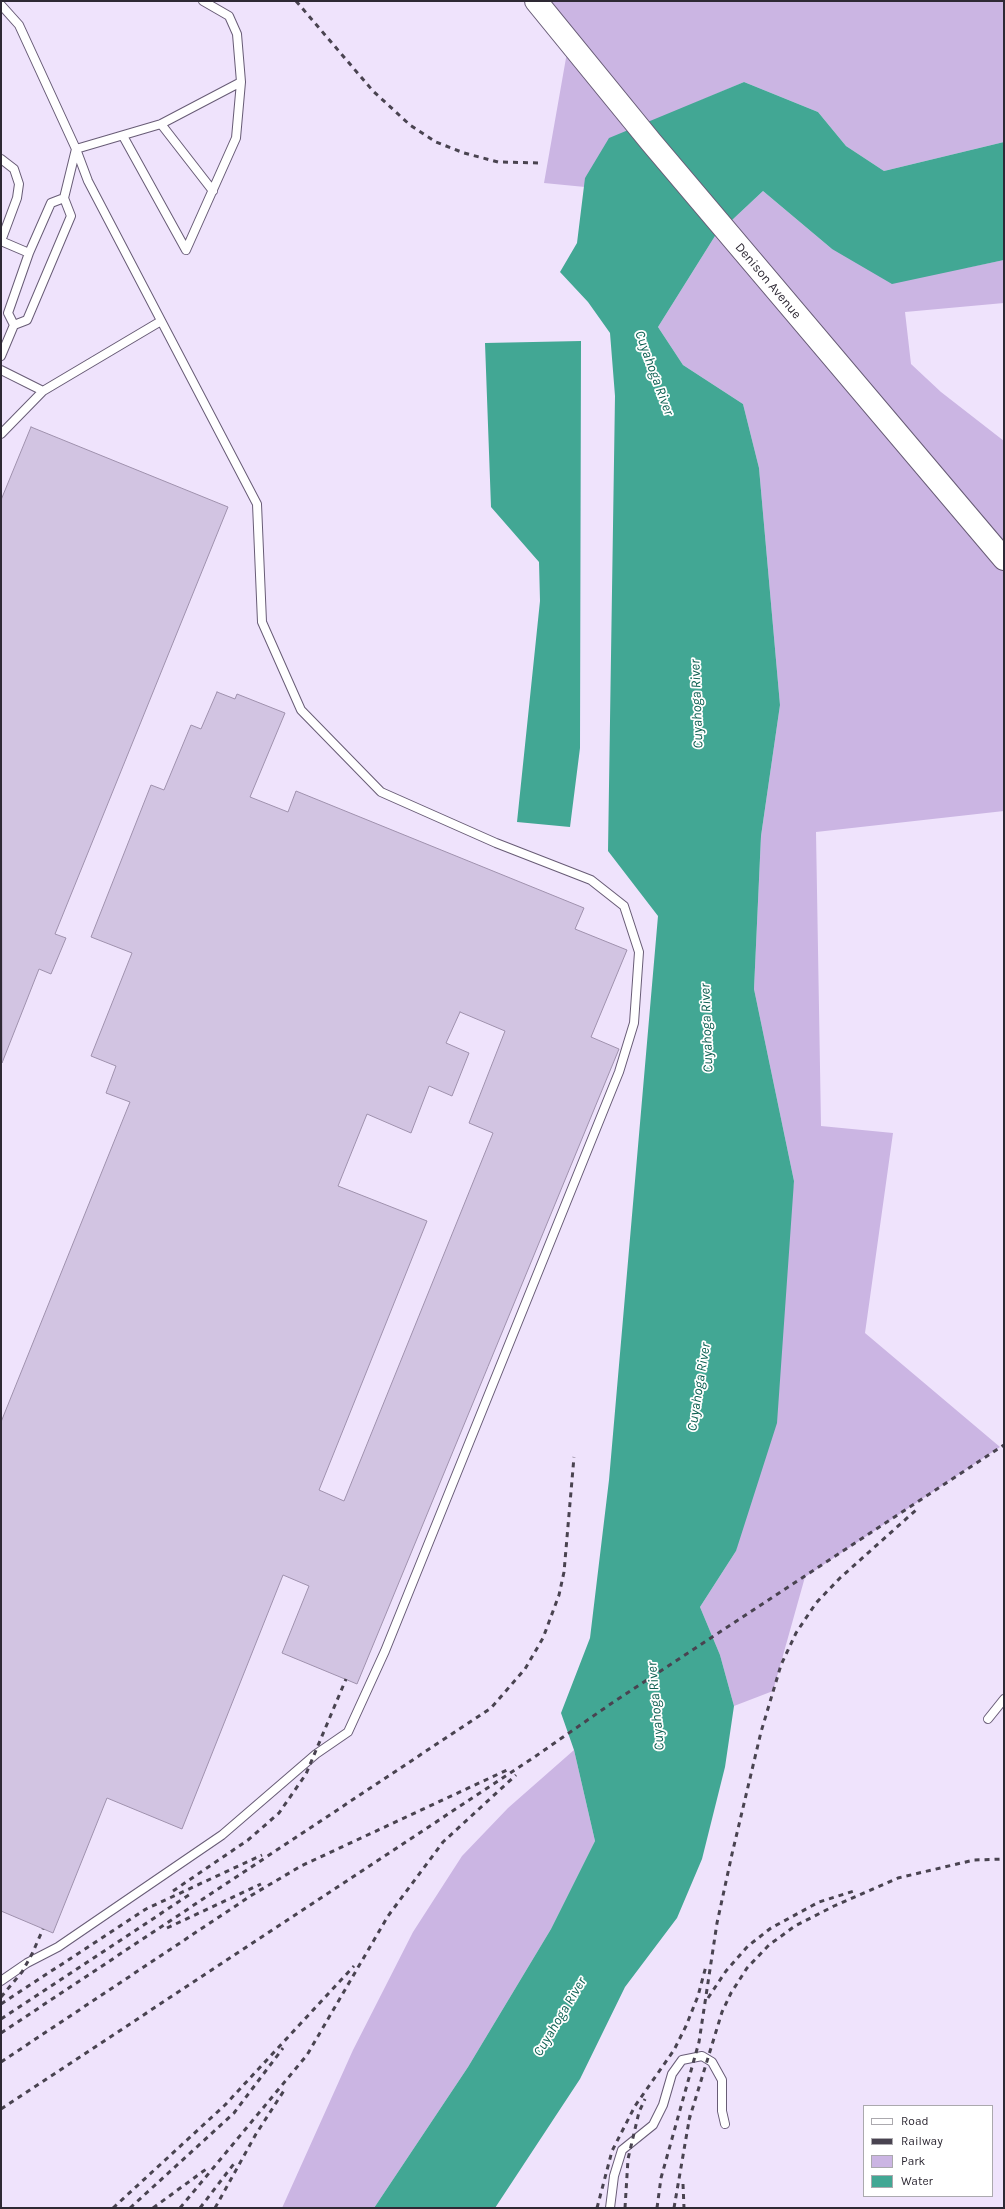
<!DOCTYPE html>
<style>
body{margin:0}
#map{position:relative;width:1005px;height:2209px;overflow:hidden;background:#efe3fc;font-family:Karla,sans-serif}
canvas{display:block}
.frame{position:absolute;inset:0;border:2px solid #2e2934;pointer-events:none}
.legend{position:absolute;left:863px;top:2105px;width:130px;height:92px;box-sizing:border-box;background:#fff;border:1px solid #aba9ae;margin:0;padding:5px 7px;list-style:none;font-size:12px;color:#2e2934}
.legend li{display:flex;align-items:center;gap:8px;height:20px}
.legend b{width:20px;border:1px solid #aba9ae}
</style>
<div id="map">
<canvas width="1005" height="2209"></canvas>
<div class="frame"></div>
<ul class="legend">
<li><b style="height:5px;background:#fff"></b>Road</li>
<li><b style="height:5px;background:#494350"></b>Railway</li>
<li><b style="height:11px;background:#cbb5e3"></b>Park</li>
<li><b style="height:11px;background:#42a794"></b>Water</li>
</ul>
</div>
<script>
const ctx = document.querySelector('canvas').getContext('2d');
ctx.lineJoin = 'round';
function fillPath(path, color) {
  ctx.fillStyle = color;
  ctx.fill(path, 'evenodd');
}
function poly(rows) {
  const path = new Path2D();
  for (const r of rows) {
    path.moveTo(r[0], r[1]);
    for (let i = 2; i < r.length; i += 2) path.lineTo(r[i], r[i + 1]);
  }
  return path;
}
function trace(path, color, width, dash) {
  ctx.strokeStyle = color;
  ctx.lineWidth = width;
  ctx.lineCap = dash ? 'butt' : 'round';
  ctx.setLineDash(dash || []);
  ctx.stroke(path);
}
function drawText(font, color, halo, rows, align = 'center') {
  ctx.font = font + ' Karla,sans-serif';
  ctx.lineWidth = 3.5;
  ctx.setLineDash([]);
  ctx.textBaseline = 'middle';
  ctx.strokeStyle = halo;
  ctx.fillStyle = color;
  for (const [text, x, y, turn = 0] of rows) {
    ctx.save();
    ctx.translate(x, y);
    ctx.rotate((+turn || 0) * Math.PI / 180);
    ctx.textAlign = isNaN(turn) ? turn : align;
    if (halo) ctx.strokeText(text, 0, 0);
    ctx.fillText(text, 0, 0);
    ctx.restore();
  }
}
const green = poly([
 [536,1,1004,1,1004,142,884,171,846,146,818,112,744,82,688,106,585,178,585,187,544,183,569,41],
 [763,191,832,249,965,268,1004,260,1004,303,905,312,911,364,941,392,1004,441,1004,811,816,832,821,1126,893,1133,865,1333,1000,1447,805,1577,773,1691,734,1706,720,1655,700,1607,736,1551,794,1181,754,989,761,836,780,705,759,468,743,404,683,365,658,327,715,236],
 [574,1750,595,1841,551,1929,468,2067,374,2208,282,2208,353,2050,413,1932,462,1856,508,1808]
]);
const water = poly([
 [744,82,818,112,846,146,884,171,1004,142,1004,260,892,284,832,249,763,191,715,236,658,327,683,365,743,404,759,468,780,705,761,836,754,989,794,1181,777,1423,736,1551,700,1607,720,1655,734,1706,725,1767,702,1859,677,1918,625,1987,580,2079,495,2208,374,2208,468,2067,551,1929,595,1841,574,1750,561,1713,590,1638,609,1480,658,916,608,851,615,396,610,333,588,302,560,272,577,243,585,178,609,138],
 [581,341,580,748,570,827,517,822,540,601,539,562,491,507,485,343]
]);
const building = poly([
 [31,427,228,507,55,934,66,938,51,974,39,969,2,1063,1,500,31,427],
 [217,692,235,699,237,694,285,713,250,797,288,812,296,791,584,908,575,929,627,950,591,1037,619,1049,357,1684,282,1653,309,1586,283,1575,182,1829,107,1798,53,1933,1,1911,1,1422,130,1102,106,1093,116,1066,91,1056,132,953,91,937,151,785,164,790,191,725,201,729,217,692],
 [460,1012,505,1031,469,1123,493,1133,344,1501,319,1490,427,1221,338,1186,367,1114,411,1133,429,1086,452,1096,469,1053,446,1043,460,1012]
]);
const service = poly([
 [1,5,19,25,76,149,88,181,257,504,262,622,301,710,381,792,496,843,591,880,624,906,639,952,634,1023,619,1072,385,1651,348,1732,316,1754,222,1835,58,1947,27,1963,1,1981],
 [161,124,213,191],
 [123,136,186,250],
 [76,149,161,124,241,82,237,34,229,16,203,1],
 [1,159,14,169,19,184,17,198,1,241,29,253],
 [186,250,236,138,241,82],
 [14,325,8,313,29,253,51,203,64,198],
 [1,356,14,325,27,320,71,216,64,198,76,149],
 [1,370,43,391,161,321],
 [1,434,43,391],
 [988,1719,1004,1699],
 [610,2208,614,2176,622,2150,653,2125,663,2105,672,2074,682,2060,702,2056,712,2062,722,2080,722,2111,725,2124]
]);
const secondary = poly([
 [536,1,651,142,1004,559]
]);
const rail = poly([
 [296,1,373,91,410,125,436,142,464,153,498,162,540,163],
 [173,1891,248,1840,279,1813,306,1774,346,1679],
 [167,1928,261,1884],
 [1,1997,22,1972,32,1954,43,1929],
 [708,1998,726,1971,748,1946,771,1928,819,1902,857,1890],
 [1,2004,146,1909,262,1855],
 [1,2019,192,1893],
 [1,2033,491,1708,525,1669,543,1638,559,1595,564,1572,574,1457],
 [1,2062,252,1895,301,1866,507,1770],
 [1,2109,533,1758,612,1703,1004,1445],
 [689,2120,722,2012,731,1993,747,1968,769,1945,795,1926,834,1906,898,1878,974,1860,1004,1859],
 [683,2184,684,2208],
 [113,2208,225,2105,354,1966],
 [130,2208,234,2113,283,2048],
 [153,2208,209,2167],
 [180,2208,307,2055,388,1916,443,1842,516,1775],
 [200,2208,236,2161],
 [215,2208,256,2134,285,2089],
 [597,2208,612,2151,635,2106,674,2050,686,2026,698,1996,706,1966],
 [625,2208,628,2159,639,2112,645,2099],
 [657,2208,661,2178,699,2042,717,1923,732,1854,761,1732,781,1665,796,1633,816,1603,840,1578,916,1510],
 [674,2208,690,2115]
]);
const streetNames = [
 ["Denison Avenue",768,281,50]
];
const waterNames = [
 ["Cuyahoga River",654,373,70],
 ["Cuyahoga River",697,704,-92],
 ["Cuyahoga River",707,1028,-92],
 ["Cuyahoga River",699,1387,-81],
 ["Cuyahoga River",656,1706,-95],
 ["Cuyahoga River",560,2017,-59]
];
fillPath(green, '#cbb5e3');
fillPath(water, '#42a794');
fillPath(building, '#d2c4e2');
trace(building, '#9f91ad', 1);
trace(service, '#685c76', 10);
trace(secondary, '#685c76', 24);
trace(service, '#fff', 8);
trace(secondary, '#fff', 22);
trace(rail, '#494350', 3, [5, 5]);
drawText('13px', '#2e2934', '#fff', streetNames);
drawText('italic 14px', '#106254', '#fff', waterNames);
</script>
